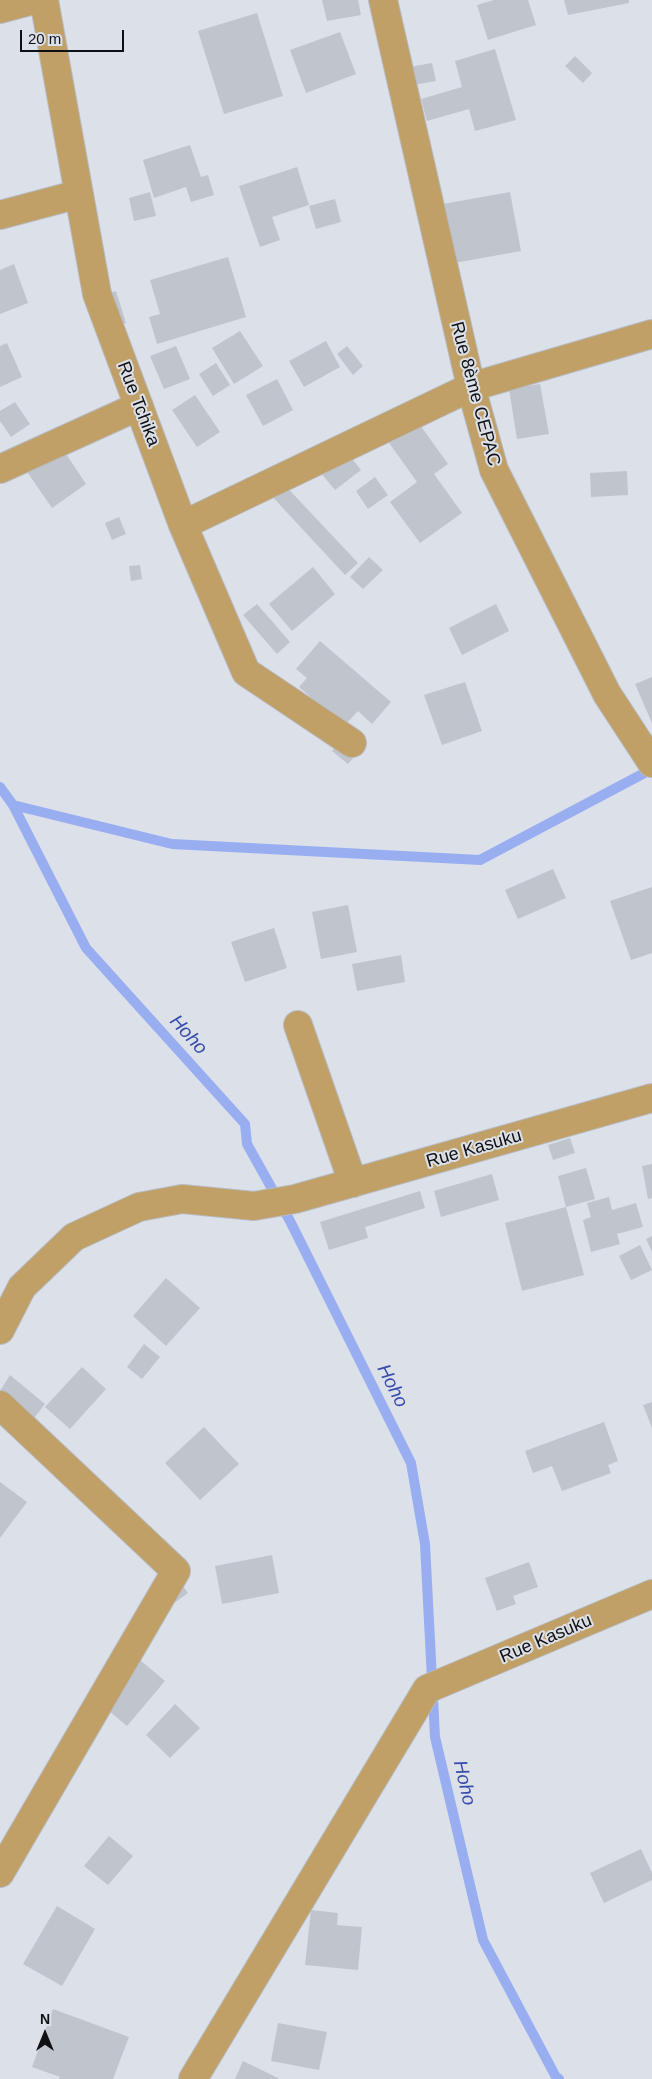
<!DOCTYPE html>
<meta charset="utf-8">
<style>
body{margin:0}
#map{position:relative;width:652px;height:2079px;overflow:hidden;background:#dce0e9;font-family:Arial,sans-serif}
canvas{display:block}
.north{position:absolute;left:20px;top:2009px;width:50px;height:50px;-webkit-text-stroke:4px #dce0e9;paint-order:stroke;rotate:0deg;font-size:14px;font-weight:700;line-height:20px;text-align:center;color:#0f1013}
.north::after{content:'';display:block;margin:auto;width:18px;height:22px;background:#0f1013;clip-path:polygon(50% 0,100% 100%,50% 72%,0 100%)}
.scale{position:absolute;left:20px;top:30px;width:104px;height:22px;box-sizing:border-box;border:2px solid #0f1013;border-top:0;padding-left:6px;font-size:15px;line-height:18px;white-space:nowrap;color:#0f1013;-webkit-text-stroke:4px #dce0e9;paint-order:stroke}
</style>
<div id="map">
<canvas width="652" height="2079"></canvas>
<div class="north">N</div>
<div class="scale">20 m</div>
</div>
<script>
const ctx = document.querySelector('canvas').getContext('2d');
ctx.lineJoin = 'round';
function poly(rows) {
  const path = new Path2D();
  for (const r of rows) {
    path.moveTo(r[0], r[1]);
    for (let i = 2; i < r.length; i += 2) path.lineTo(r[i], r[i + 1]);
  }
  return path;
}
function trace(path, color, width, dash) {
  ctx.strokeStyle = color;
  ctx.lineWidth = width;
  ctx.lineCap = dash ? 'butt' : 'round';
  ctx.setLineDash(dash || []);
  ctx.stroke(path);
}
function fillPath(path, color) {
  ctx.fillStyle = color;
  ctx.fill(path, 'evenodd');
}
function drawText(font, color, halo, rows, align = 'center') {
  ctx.font = font + ' Arial,sans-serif';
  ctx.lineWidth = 4;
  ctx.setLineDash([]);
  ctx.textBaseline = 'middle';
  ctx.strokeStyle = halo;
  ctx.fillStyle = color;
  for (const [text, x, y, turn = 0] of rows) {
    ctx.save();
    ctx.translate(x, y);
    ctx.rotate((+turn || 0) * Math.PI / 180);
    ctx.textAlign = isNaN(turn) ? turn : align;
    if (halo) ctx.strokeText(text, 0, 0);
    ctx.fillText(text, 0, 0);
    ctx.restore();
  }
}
const stream = poly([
 [0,787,13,805,86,948,245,1124,247,1144,290,1221,411,1463,425,1544,435,1737,483,1940,556,2077,559,2079],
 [13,805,172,844,480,860,652,769]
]);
const building = poly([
 [322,0,358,0,361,15,327,21],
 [494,0,528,0,536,25,488,40,477,5],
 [564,0,629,0,629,3,568,15],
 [257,13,283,96,224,114,198,31],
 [340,32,356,74,306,93,290,50],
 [495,49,516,120,475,131,469,109,427,121,421,99,462,87,455,61],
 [575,56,592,73,583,83,565,66],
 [432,63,436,81,413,85,410,67],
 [190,145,201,177,208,175,214,195,191,202,186,187,154,198,143,160],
 [297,167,309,205,272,217,280,240,260,247,239,186],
 [150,192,156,216,134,221,129,198],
 [510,192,521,251,443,265,432,206],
 [335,199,341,222,316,229,309,206],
 [228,257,246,317,157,344,149,317,160,314,150,280],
 [14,264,28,303,0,314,0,270],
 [116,291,126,323,100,330,90,299],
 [240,331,263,366,234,384,212,348],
 [326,341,340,367,304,387,289,361],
 [7,343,22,377,0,387,0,346],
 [176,346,190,379,164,389,150,356],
 [347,346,363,366,353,375,337,354],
 [216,363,230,385,213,396,199,374],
 [277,379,293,410,263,426,246,395],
 [540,384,549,434,517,439,509,389],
 [195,395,220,432,197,447,172,410],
 [15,402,30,424,11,437,0,421,0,411],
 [410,411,448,464,434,474,462,513,420,543,390,502,417,482,382,433],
 [56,439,86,484,52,508,21,463],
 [342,446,361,470,335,490,315,466],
 [627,471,628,495,591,497,590,473],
 [375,477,388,495,368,509,356,491],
 [280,480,358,563,345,575,268,492],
 [119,517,126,534,112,540,105,523],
 [369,557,383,570,363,589,350,577],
 [140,565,142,579,131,581,129,566],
 [313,567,335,594,292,631,269,604],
 [257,604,290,642,277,654,243,615],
 [496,604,509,631,462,655,449,628],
 [320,641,391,702,372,724,358,711,344,726,299,687,307,678,296,669],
 [652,677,652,723,635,684],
 [465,682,482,731,442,745,424,695],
 [345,736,361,749,348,764,332,751],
 [553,869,566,898,518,919,505,890],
 [652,887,652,953,631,960,610,901],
 [348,905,357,952,321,959,312,912],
 [274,928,287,968,245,982,231,942],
 [401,955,405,982,357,991,352,964],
 [570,1138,575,1153,553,1160,548,1145],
 [652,1164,652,1198,648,1199,642,1166],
 [586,1168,595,1199,566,1207,558,1176],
 [492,1174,499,1200,441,1217,434,1191],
 [420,1191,425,1208,365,1227,368,1238,329,1250,320,1222],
 [609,1197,612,1210,636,1203,643,1227,617,1234,620,1244,591,1252,583,1220,591,1217,587,1203],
 [566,1207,584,1275,522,1291,505,1223],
 [652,1236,652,1252,646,1239],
 [640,1245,652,1270,631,1280,619,1256],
 [166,1278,200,1308,166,1346,133,1316],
 [144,1344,160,1357,142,1379,127,1367],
 [82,1367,106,1389,70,1429,45,1407],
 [10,1375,45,1404,34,1418,0,1391],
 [652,1402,652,1428,643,1405],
 [604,1422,618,1461,608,1465,611,1473,562,1491,552,1466,533,1473,525,1451],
 [204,1427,239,1464,200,1500,165,1463],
 [0,1482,27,1502,0,1538],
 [272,1555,279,1593,222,1604,215,1566],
 [529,1562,538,1587,513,1596,516,1604,497,1611,485,1578],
 [176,1577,188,1593,170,1606],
 [134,1655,165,1681,127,1726,96,1700],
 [175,1704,200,1728,170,1758,146,1735],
 [109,1836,133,1856,108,1885,84,1866],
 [641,1849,652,1873,652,1880,604,1903,590,1873],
 [57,1906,95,1929,62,1986,23,1964],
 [311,1910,338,1913,337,1925,362,1927,358,1970,305,1965],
 [53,2009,129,2037,113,2079,59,2079,60,2077,32,2067],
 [278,2023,327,2032,319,2070,271,2061],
 [243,2061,280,2079,235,2079]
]);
const minor = poly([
 [44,0,97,294,183,525,246,672,352,743],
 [383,0,471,387,494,470,607,694,652,763],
 [0,9,34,0],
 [0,215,79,194],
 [0,469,139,406],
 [183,525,471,387,652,334],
 [298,1025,353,1183],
 [0,1330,22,1287,74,1237,139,1207,182,1199,254,1206,295,1199,652,1098],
 [0,1405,176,1571,0,1873],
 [193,2079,427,1689,652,1594]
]);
const streetNames = [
 ["Rue 8ème CEPAC",475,394,75],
 ["Rue Tchika",138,404,69],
 ["Rue Kasuku",474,1149,-16],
 ["Rue Kasuku",546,1639,-23]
];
const waterNames = [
 ["Hoho",188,1035,48],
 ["Hoho",392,1386,63],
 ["Hoho",464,1783,77]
];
trace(stream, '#98aef1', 10);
fillPath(building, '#c0c4cd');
trace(minor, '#b7bbc2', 30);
trace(minor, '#c0a067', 28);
drawText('18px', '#0f1013', '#dce0e9', streetNames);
drawText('italic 19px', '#374cac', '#dce0e9', waterNames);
</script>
